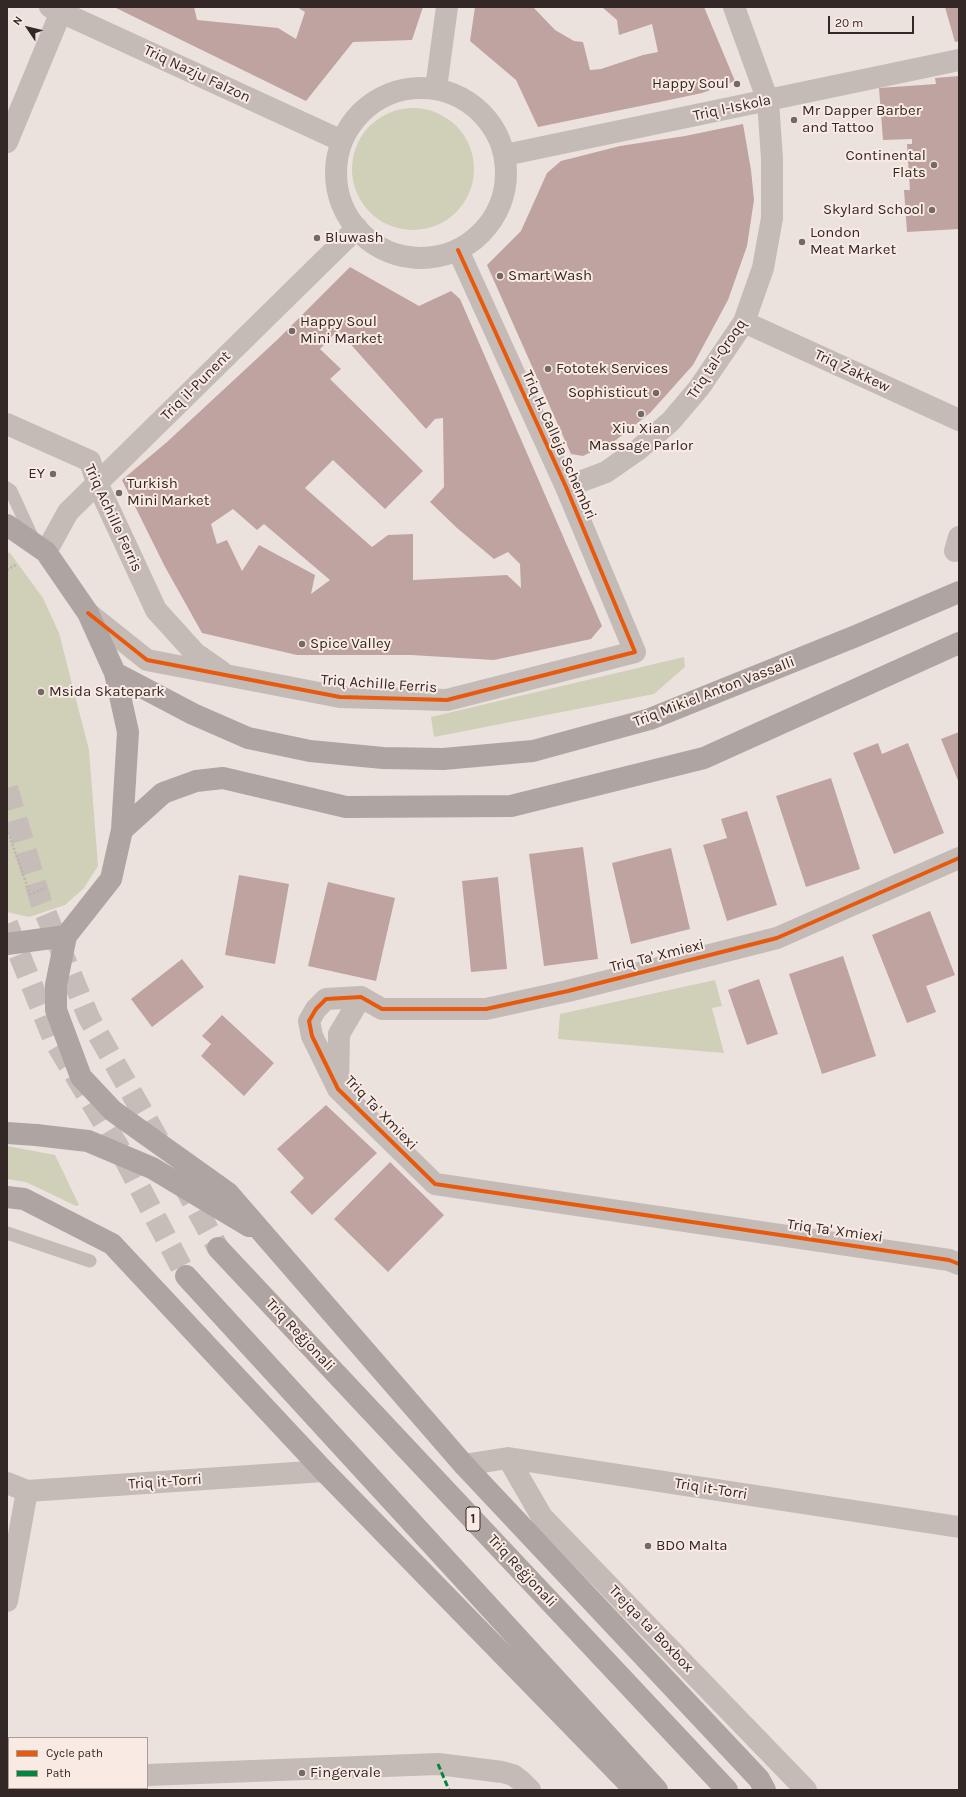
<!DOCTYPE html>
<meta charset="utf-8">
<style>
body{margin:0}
#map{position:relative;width:966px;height:1797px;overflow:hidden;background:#ebe2de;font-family:Karla,sans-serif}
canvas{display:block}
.frame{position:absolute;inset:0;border:8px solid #342826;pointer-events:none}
.legend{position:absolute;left:8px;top:1737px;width:140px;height:52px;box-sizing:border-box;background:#f9ebe4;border:1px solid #aa9d98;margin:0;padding:5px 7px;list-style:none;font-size:12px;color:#342826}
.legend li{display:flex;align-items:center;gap:8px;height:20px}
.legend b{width:20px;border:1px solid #aa9d98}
.north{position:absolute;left:8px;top:8px;width:40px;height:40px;-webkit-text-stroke:3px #f9ebe4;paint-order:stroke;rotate:305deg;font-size:11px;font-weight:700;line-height:16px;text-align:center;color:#342826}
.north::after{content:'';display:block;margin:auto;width:14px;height:18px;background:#342826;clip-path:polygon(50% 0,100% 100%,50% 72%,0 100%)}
.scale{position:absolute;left:828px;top:16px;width:86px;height:18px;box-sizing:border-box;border:2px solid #342826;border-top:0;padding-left:5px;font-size:12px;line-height:14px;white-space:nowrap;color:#342826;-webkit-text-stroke:3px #f9ebe4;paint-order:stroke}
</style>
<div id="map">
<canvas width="966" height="1797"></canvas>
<div class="frame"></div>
<ul class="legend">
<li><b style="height:5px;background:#e8590c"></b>Cycle path</li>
<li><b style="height:5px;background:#00873e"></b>Path</li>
</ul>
<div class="north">N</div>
<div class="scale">20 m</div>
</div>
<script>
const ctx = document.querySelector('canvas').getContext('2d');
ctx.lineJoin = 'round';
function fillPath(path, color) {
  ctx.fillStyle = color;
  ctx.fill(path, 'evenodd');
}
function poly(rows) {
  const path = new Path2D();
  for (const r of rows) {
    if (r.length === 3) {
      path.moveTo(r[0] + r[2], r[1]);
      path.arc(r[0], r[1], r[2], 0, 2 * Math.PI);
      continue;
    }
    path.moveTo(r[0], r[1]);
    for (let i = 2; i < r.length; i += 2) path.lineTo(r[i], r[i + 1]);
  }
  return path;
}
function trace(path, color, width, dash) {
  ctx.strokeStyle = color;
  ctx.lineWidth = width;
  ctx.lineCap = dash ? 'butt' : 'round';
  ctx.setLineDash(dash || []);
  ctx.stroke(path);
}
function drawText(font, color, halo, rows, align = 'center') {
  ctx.font = font + ' Karla,sans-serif';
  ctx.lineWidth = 4;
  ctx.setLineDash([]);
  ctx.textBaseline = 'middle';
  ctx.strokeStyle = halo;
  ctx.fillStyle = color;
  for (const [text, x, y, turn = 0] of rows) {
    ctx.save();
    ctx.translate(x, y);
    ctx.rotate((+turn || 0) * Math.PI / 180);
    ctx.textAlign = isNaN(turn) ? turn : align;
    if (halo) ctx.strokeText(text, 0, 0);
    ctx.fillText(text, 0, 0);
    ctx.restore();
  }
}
const green = poly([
 [413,169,61],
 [7,552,10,553,43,598,59,633,89,750,98,866,84,888,65,905,29,917,7,912],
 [684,657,685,667,654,694,434,737,431,717],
 [715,980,722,1006,712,1008,724,1053,558,1039,560,1014],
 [7,1146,55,1155,79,1205,76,1206,26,1182,7,1179]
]);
const building = poly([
 [114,7,194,7,197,20,278,28,296,39,305,12,297,7,423,7,412,40,353,42,306,101],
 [475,7,533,7,555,30,574,41,583,42,590,70,601,69,643,55,658,52,652,24,619,35,617,20,602,7,704,7,735,81,702,93,655,103,538,127,516,80,470,41],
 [945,7,958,7,959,11,959,41,955,42],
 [959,76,959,229,907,232,904,190,910,190,907,144,912,144,912,139,883,140,879,88,936,84,935,78],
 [743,124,751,170,754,200,747,246,728,300,693,365,650,413,616,440,583,456,571,454,487,265,521,231,547,173,561,161,620,146,685,136],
 [350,267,419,306,451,291,460,299,602,626,591,639,494,660,411,655,297,655,202,633,164,565,122,480,167,442,277,340],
 [338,330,426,429,435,419,443,418,444,487,430,502,457,528,494,559,508,552,520,564,521,588,507,575,413,580,413,534,388,535,372,547,305,488,333,460,385,509,423,471,330,379,341,369,320,349],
 [233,509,257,530,264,524,330,580,311,594,315,575,259,545,242,571,227,540,217,544,211,524],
 [959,732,959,783,941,739],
 [878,743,882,754,908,743,944,833,894,854,853,753],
 [831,778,860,869,806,887,776,796],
 [747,811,777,905,727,921,703,845,727,838,721,819],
 [583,847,598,959,544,966,529,854],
 [671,848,690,929,631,944,612,863],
 [239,875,289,884,275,964,225,955],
 [498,877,507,969,471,972,462,881],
 [328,882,395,898,376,981,308,966],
 [930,911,955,975,926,986,936,1012,907,1023,872,935],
 [843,956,876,1056,822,1074,789,974],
 [182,959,204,987,152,1027,131,999],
 [759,979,778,1034,747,1045,728,990],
 [222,1015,274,1063,244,1096,201,1056,211,1044,202,1036],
 [326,1105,377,1153,312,1215,290,1192,304,1178,277,1149],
 [390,1162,444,1215,388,1272,334,1219]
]);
const trunkTunnel = poly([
 [7,788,41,902,89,1018,164,1150],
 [7,924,54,1040,119,1148,186,1276],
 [182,1182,218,1248]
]);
const path = poly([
 [7,570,17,564],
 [7,829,30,894,45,888]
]);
const service = poly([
 [7,488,11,491,34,541],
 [7,1233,90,1261]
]);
const minor = poly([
 [50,7,342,141],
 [436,88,447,7],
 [421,173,85],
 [7,142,63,7],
 [505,155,959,60],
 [744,322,959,420],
 [7,424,90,461,97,483,156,610,195,653,222,672],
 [566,487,606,472,639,449,671,421,699,388,744,322,763,268,772,218,772,159,768,101,734,7],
 [955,551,959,537],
 [46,552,68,512,357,228],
 [88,613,147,660,340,697,447,700,635,652,566,487,458,250],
 [959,858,777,938,568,991,486,1009,382,1009,361,997,326,999,316,1009,309,1021,312,1036,338,1089,435,1184,949,1260,959,1264],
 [338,1086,339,1034,361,997],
 [508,1458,542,1517,806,1790],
 [464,1465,508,1458,959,1527],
 [7,1483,27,1491,324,1471],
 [7,1601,27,1491],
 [147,1775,438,1764,502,1772,513,1775,521,1781,530,1790],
 [7,1781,9,1781],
 [25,1788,30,1790],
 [101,1790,104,1788]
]);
const trunk = poly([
 [7,525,46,552,88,613,115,673,128,732,122,830,111,879,66,936,7,944],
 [115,673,193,714,248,738,310,751,383,758,443,759,533,751,650,719,856,636,959,592],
 [122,830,163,793,196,781,223,778,346,807,511,806,704,758,959,643],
 [66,936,56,985,56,1010,81,1077,113,1111,228,1193,464,1465,759,1779,765,1790],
 [36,1135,88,1141,152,1168,249,1226],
 [7,1197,24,1199,112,1244,324,1471,635,1790],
 [218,1248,727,1790],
 [186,1276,657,1790]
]);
const trunkBridge = poly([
 [7,1133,36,1135]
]);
const quiet = poly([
 [438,1764,449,1790]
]);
const cycleway = poly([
 [88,613,147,660,340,697,447,700,635,652,566,487,458,250],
 [959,858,777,938,568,991,486,1009,382,1009,361,997,326,999,316,1009,309,1021,312,1036,338,1089,435,1184,949,1260,959,1264]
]);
const markers = [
 [737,84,4,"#746966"],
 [794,120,4,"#746966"],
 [934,165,4,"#746966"],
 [932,210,4,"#746966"],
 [317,238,4,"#746966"],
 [802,242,4,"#746966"],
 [500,276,4,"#746966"],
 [292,331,4,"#746966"],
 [548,369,4,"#746966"],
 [656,393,4,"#746966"],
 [641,414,4,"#746966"],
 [53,474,4,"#746966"],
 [119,493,4,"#746966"],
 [302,644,4,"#746966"],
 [41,692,4,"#746966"],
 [648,1546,4,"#746966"],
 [302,1773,4,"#746966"]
];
const shields = [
 [473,1519,14]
];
const shieldNames = [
 ["1",473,1519]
];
const streetNames = [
 ["Triq Nazju Falzon",197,74,25],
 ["Triq l-Iskola",732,108,-12],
 ["Triq tal-Qroqq",717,359,-56],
 ["Triq Żakkew",852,371,25],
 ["Triq il-Punent",196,386,-45],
 ["Triq H. Calleja Schembri",559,445,66],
 ["Triq Achille Ferris",113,518,65],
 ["Triq Achille Ferris",379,684,4],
 ["Triq Mikiel Anton Vassalli",714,692,-21],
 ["Triq Ta' Xmiexi",657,956,-14],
 ["Triq Ta' Xmiexi",381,1113,46],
 ["Triq Ta' Xmiexi",835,1231,8],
 ["Triq Reġjonali",300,1335,47],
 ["Triq it-Torri",165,1482,-4],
 ["Triq it-Torri",711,1489,9],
 ["Triq Reġjonali",522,1571,47],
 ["Trejqa ta' Boxbox",651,1629,46]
];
const poiNames = [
 ["Happy Soul",729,84,"right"],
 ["Mr Dapper Barber",802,111],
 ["and Tattoo",802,128],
 ["Continental",926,156,"right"],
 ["Flats",926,173,"right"],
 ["Skylard School",924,210,"right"],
 ["London",810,233],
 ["Meat Market",810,250],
 ["Bluwash",325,238],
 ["Smart Wash",508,276],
 ["Happy Soul",300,322],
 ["Mini Market",300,339],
 ["Fototek Services",556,369],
 ["Sophisticut",648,393,"right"],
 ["Xiu Xian",641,429,"center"],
 ["Massage Parlor",641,446,"center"],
 ["EY",45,474,"right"],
 ["Turkish",127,484],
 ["Mini Market",127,501],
 ["Spice Valley",310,644],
 ["Msida Skatepark",49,692],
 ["BDO Malta",656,1546],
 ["Fingervale",310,1773]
];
fillPath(green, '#d0cfb8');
fillPath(building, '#bea3a0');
trace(trunkTunnel, '#c6bdb9', 22, [22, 11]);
trace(path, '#bcb3b0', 2.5, [2, 2]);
trace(service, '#c4bbb7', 13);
trace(minor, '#c4bbb7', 22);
trace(trunk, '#aea5a2', 22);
trace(trunkBridge, '#aea5a2', 22);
trace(quiet, '#00873e', 3, [6, 3]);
trace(cycleway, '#e8590c', 4);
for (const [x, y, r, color] of markers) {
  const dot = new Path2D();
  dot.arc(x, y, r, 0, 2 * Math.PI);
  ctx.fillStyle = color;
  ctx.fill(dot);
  trace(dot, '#f9ebe4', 1.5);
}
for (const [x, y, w] of shields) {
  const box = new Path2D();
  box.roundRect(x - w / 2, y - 12, w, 24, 3);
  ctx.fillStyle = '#f9ebe4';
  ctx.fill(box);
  trace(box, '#342826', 1);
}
drawText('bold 14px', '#342826', null, shieldNames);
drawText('15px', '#342826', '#f9ebe4', streetNames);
drawText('15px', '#342826', '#f9ebe4', poiNames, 'left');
</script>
